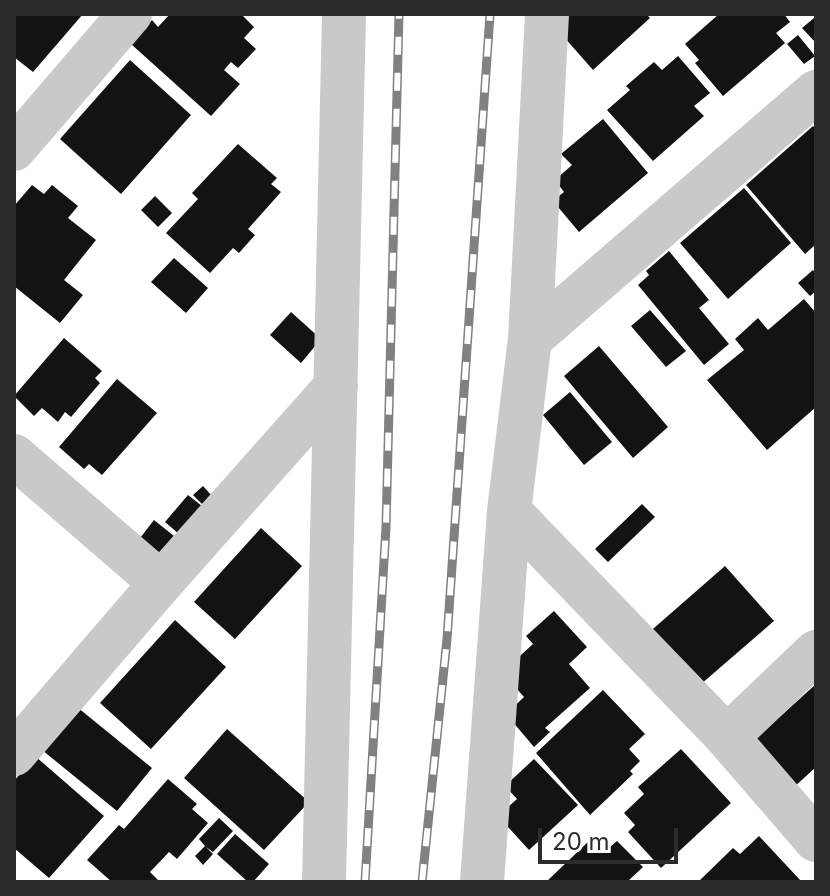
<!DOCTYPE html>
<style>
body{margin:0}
#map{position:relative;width:830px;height:896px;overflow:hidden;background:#fff;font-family:Inter,sans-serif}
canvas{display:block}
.frame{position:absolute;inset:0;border:16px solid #2c2c2c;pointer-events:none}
.scale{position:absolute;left:538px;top:828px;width:140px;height:36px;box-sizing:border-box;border:4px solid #2c2c2c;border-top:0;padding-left:10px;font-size:24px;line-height:28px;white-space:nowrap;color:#2c2c2c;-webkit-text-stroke:6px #fff;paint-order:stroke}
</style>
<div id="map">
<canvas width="830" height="896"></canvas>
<div class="frame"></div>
<div class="scale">20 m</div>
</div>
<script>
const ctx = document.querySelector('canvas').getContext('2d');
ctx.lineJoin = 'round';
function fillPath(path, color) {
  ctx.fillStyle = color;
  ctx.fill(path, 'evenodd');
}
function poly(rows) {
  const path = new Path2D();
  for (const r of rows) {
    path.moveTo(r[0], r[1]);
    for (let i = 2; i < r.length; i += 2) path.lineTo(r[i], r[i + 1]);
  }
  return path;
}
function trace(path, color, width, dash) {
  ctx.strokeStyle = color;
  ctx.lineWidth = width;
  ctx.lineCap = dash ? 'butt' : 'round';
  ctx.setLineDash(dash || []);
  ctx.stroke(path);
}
const building = poly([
 [14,14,83,14,33,72,14,57],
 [170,14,241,14,254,27,244,38,256,49,238,68,231,62,224,70,240,84,211,116,131,44,152,20,158,27],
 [571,14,646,14,650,18,593,70,556,28],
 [719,14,784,14,790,22,776,33,785,43,723,96,695,63,699,60,685,44],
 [814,18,816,20,816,43,802,28],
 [798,35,815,56,804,64,787,44],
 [678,56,710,93,694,106,704,116,653,161,607,110,630,90,626,86,654,62,662,70],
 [130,60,191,115,121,194,60,139],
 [603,119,648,173,579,232,553,201,564,192,555,180,572,165,561,154],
 [813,126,816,129,816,244,805,254,746,185],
 [238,144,277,178,271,184,281,192,248,229,255,235,239,253,233,248,210,273,166,233,198,199,192,193],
 [32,185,44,194,52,185,78,206,68,218,96,240,64,280,83,295,60,323,14,286,14,206],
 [744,188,791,243,728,299,680,243],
 [155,196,172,213,158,227,141,210],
 [669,251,709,300,699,308,729,344,704,365,638,285,649,275,646,271],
 [174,258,208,288,186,313,151,282],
 [813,270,816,274,816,291,810,296,798,283],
 [804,299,816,313,816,407,767,450,707,380,744,350,735,339,758,318,768,330],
 [650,310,686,351,666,367,631,326],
 [291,312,321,339,301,363,270,335],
 [64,338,102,371,95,378,100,383,71,417,65,412,58,422,42,408,34,416,14,396],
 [599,346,668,427,633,458,564,376],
 [117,379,157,413,102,475,89,464,84,469,59,447],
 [570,392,612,442,584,465,543,415],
 [203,486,212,496,202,504,193,495],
 [188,495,202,506,179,534,165,522],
 [642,504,655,517,608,562,595,549],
 [154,520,174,536,156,557,137,542],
 [261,528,302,566,235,639,194,602],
 [725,566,774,621,693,691,646,635],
 [554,611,587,647,569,664,590,688,545,728,550,732,534,747,506,714,524,697,509,680,511,664,533,644,526,636],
 [175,620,226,667,151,749,100,703],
 [816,684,816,767,793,788,751,743],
 [603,690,645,734,629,749,640,761,630,771,633,774,590,815,536,753],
 [77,707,152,768,117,811,42,750],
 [227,729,309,802,264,850,184,778],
 [681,749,731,803,661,868,628,832,635,825,624,813,644,794,638,787],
 [35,756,104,816,49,878,14,848,14,781],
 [534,759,578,805,529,850,498,816,517,799,505,786],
 [168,779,197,804,192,809,208,823,177,859,169,852,150,872,158,880,156,882,112,882,87,860,119,825,124,829],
 [219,818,233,831,213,852,206,847,213,854,203,865,195,856,205,846,199,839],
 [235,834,269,864,253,882,248,882,217,854],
 [759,836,801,881,799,882,698,882,733,848,740,854],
 [590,840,603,853,617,841,643,867,627,882,546,882]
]);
const minor = poly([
 [14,149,130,14],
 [530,339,816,92],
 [14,456,161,583],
 [509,511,727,737,816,840],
 [727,737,816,652],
 [14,754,161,583,336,386],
 [324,882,344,14],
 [482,882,509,511,530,339,547,14]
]);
const rail = poly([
 [365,882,386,527,399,14],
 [422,882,447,639,490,14]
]);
fillPath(building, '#131313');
trace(minor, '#c9c9c9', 44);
trace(rail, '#818181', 9);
trace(rail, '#fff', 6, [18]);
</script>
